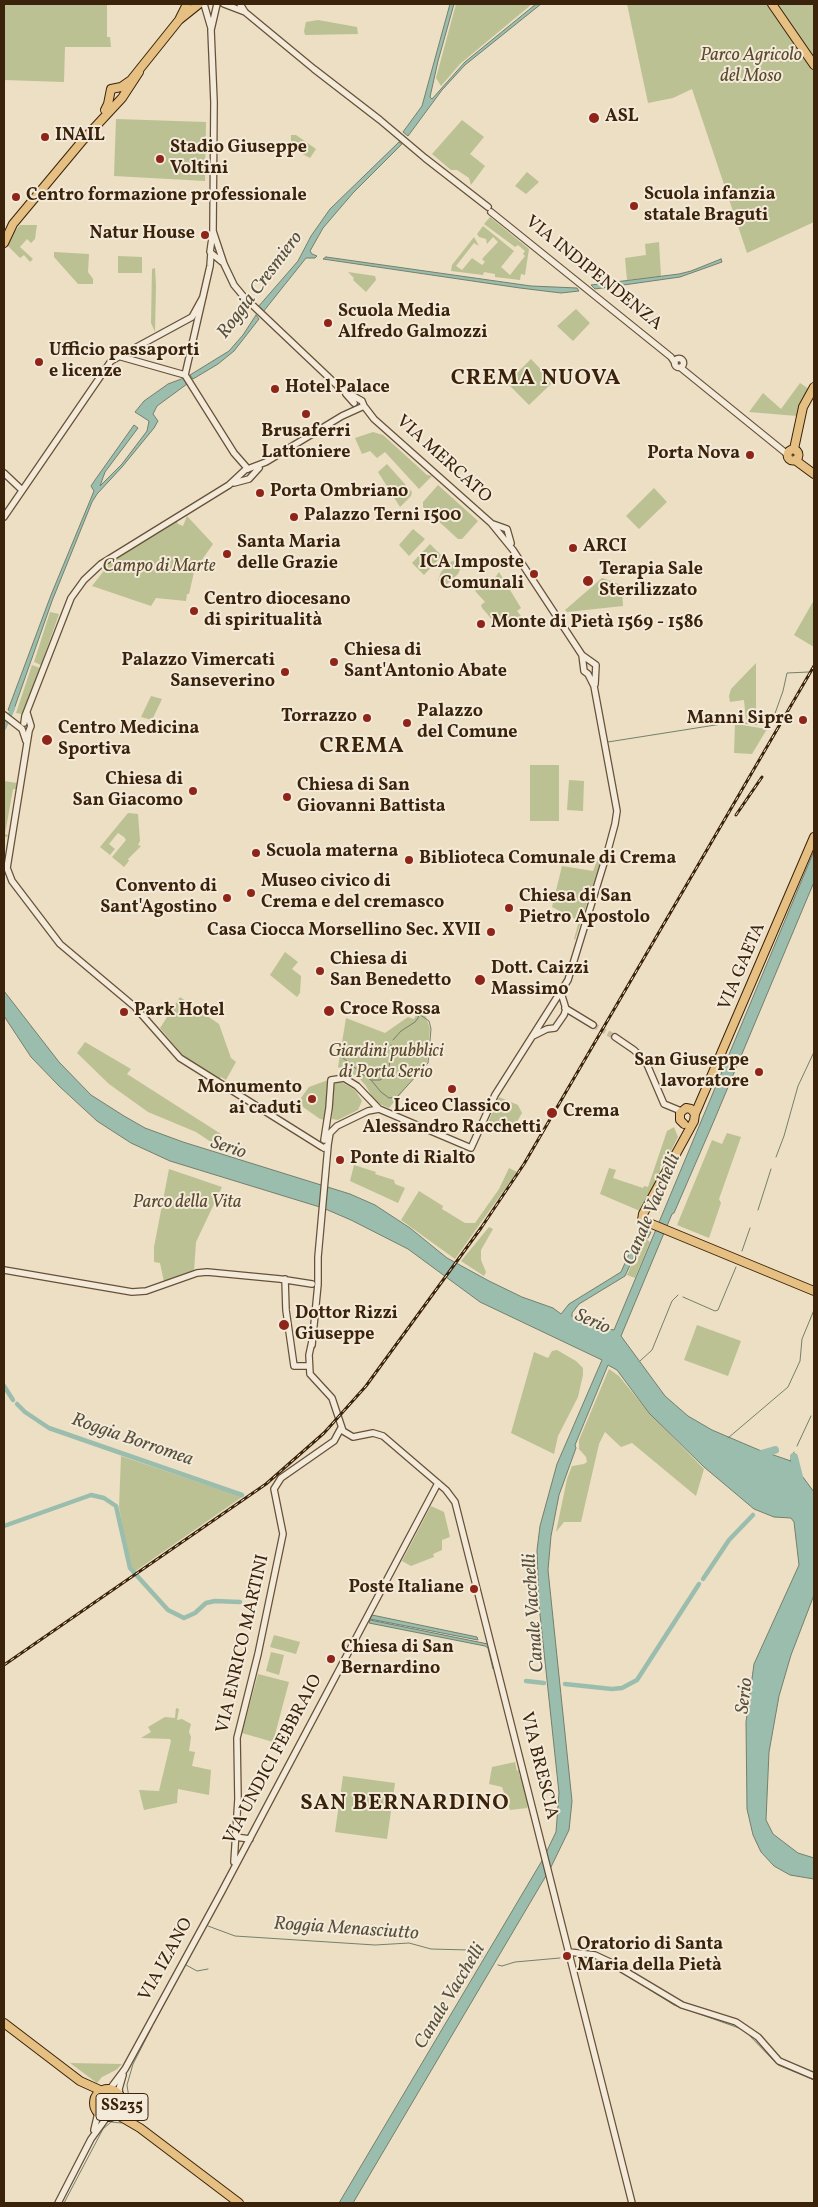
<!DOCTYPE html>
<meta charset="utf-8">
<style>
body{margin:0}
#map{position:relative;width:818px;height:2207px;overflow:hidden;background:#ecdfc4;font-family:Vollkorn,serif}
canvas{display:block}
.frame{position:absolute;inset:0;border:5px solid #3b220a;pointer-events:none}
</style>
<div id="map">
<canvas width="818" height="2207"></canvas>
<div class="frame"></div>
</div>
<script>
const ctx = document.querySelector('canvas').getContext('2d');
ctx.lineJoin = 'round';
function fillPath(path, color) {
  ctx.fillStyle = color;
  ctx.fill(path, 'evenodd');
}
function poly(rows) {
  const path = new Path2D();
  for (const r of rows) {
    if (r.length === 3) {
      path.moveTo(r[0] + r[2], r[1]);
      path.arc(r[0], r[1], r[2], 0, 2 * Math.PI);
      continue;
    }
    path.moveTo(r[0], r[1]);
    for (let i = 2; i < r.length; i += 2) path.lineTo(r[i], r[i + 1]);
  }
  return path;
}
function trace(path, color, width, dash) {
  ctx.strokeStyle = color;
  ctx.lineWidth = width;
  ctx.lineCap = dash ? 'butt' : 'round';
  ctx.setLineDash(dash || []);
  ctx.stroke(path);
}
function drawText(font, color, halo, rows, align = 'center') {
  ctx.font = font + ' Vollkorn,serif';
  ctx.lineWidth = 4;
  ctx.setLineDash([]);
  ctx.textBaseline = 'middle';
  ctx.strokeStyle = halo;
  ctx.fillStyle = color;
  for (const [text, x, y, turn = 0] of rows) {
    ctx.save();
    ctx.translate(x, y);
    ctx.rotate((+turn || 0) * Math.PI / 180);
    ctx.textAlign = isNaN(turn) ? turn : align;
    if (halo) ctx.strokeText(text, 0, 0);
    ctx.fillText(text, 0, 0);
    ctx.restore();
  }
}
const green = poly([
 [4,4,107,4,107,37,110,37,111,47,65,47,64,82,4,80],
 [456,4,532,4,460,64,441,86,436,78],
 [627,4,814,4,814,222,747,253,692,89,673,98,648,103],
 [318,20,357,27,358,34,305,35,304,31,306,22],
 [116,119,206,122,205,181,114,176],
 [462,120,484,137,470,154,485,166,471,185,469,178,457,170,451,170,432,154],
 [291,135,296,135,316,149,310,158,291,148],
 [527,172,539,182,526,194,515,186],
 [490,217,529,249,525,275,521,274,520,280,495,277,495,274,484,272,483,275,451,271,452,265,474,237,479,246,474,243,456,266,462,270,472,258,482,265,485,262,482,259,498,242,493,237,487,244,486,239,479,237,477,234,483,226,514,251,501,267,510,275,525,256,523,254,525,251,518,245,515,247,484,224],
 [20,225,37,225,35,239,31,243,27,239,20,247,33,259,30,262,24,255,20,258,8,246,8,239],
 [659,242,661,276,627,280,625,258,646,255,645,244],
 [54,252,89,254,88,272,93,279,93,284,78,284,54,257],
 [118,256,142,257,142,273,118,273],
 [155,268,156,286,155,332,151,323,152,269],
 [348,272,375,276,376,280,366,292,353,280,354,278],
 [576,309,590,323,573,341,557,326],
 [531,359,553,382,529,405,507,383],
 [800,383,809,389,802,399,797,416,749,412,763,393,781,409],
 [373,432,383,435,427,475,432,476,419,489,385,452,377,458,370,451,362,454,355,438],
 [387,464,412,492,411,496,400,507,378,472],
 [438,485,478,521,462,539,458,539,423,507,423,502],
 [654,488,667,502,639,529,626,516],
 [187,516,213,544,197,567,192,567,191,570,194,572,189,594,187,594,186,601,156,598,151,606,92,586,110,563,172,523,177,521,178,524,183,526],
 [413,529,425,539,409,556,399,545],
 [430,544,442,556,424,575,412,563],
 [459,559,463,563,458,574,446,585,440,584,438,580,441,572,450,562],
 [499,572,521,608,517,611,521,616,503,625,500,621,496,624,482,608,481,605,485,602,475,591,484,584,489,586],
 [602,578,624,586,622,591,623,606,567,612,565,610],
 [814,600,814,647,794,635],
 [50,612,59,614,41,665,34,662],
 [756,663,756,721,746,720,744,700,730,702,729,696,731,689],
 [32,665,40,668,22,714,16,713],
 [151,696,162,699,152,720,141,717],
 [735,724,767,729,752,754,734,753],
 [530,765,559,765,559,821,530,821],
 [569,780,584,781,583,811,567,810],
 [4,781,17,783,16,789,13,789,5,834,8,835,7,837,4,837],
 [128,813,138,814,140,841,138,845,141,846,128,859,129,861,124,867,112,857,126,840,124,837,118,833,109,844,115,849,110,855,100,847],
 [598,858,601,860,575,940,574,939,579,921,552,907,562,866,593,871],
 [285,952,298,962,292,969,301,976,300,993,297,997,270,975],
 [180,997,219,1024,231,1058,236,1062,226,1080,221,1077,219,1079,186,1059,160,1028],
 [424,1011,430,1029,427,1062,389,1108,375,1102,366,1086,359,1078,338,1067,346,1018,385,1033,408,1017,414,1019,417,1013],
 [85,1042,131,1069,127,1074,221,1134,214,1144,196,1132,148,1112,109,1084,77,1053],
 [328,1080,325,1120,320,1119,303,1107,301,1098,309,1087],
 [338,1080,355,1090,362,1101,358,1110,338,1120,332,1119,334,1082],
 [499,1097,518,1105,522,1113,510,1134,487,1125],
 [674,1127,678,1137,665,1163,660,1166,660,1173,640,1211,600,1194,609,1168,616,1170,613,1178,643,1188,644,1186,648,1187,667,1131],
 [727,1133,741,1137,719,1199,721,1203,709,1238,677,1225,712,1140,722,1144],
 [354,1165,376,1172,375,1174,394,1180,395,1184,405,1188,398,1203,350,1181],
 [509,1168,517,1172,455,1259,401,1220,419,1191,443,1206,442,1209,465,1223,475,1223,499,1189],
 [169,1169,222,1187,196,1242,194,1271,164,1282,160,1263,154,1262,154,1247],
 [489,1227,493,1229,481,1250,481,1260,486,1272,484,1276,461,1261],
 [645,1238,650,1242,635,1278,627,1275,643,1239],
 [697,1325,741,1341,728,1376,684,1360],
 [557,1350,576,1361,583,1368,583,1375,578,1397,558,1436,554,1454,511,1433,534,1352,548,1358,552,1351],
 [609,1369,619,1376,649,1413,704,1469,696,1496,632,1443,621,1447,605,1432,599,1444,581,1522,564,1522,556,1532,567,1479,572,1466,584,1464,587,1462,586,1457,579,1449,579,1440],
 [121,1456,242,1497,134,1572,128,1559,119,1507],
 [431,1506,444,1512,450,1537,442,1540,442,1550,433,1554,434,1557,411,1566,402,1561],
 [274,1635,300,1642,296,1654,270,1647],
 [271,1652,284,1655,279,1675,266,1671],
 [258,1674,289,1682,273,1742,242,1733],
 [176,1708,179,1709,177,1720,182,1719,191,1724,189,1732,191,1737,189,1751,195,1752,192,1766,211,1770,209,1795,178,1789,177,1803,144,1810,139,1790,159,1791,171,1741,170,1739,141,1738,151,1732,148,1727,165,1717,175,1718],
 [515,1762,517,1771,520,1770,519,1774,520,1777,522,1777,528,1806,527,1808,510,1810,502,1787,489,1784,492,1767],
 [343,1776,395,1783,387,1839,335,1832],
 [70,2063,122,2064,116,2070,102,2077,97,2083]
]);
const water = poly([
 [450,4,454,4,438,61,430,97,432,99,465,62,536,4,541,4,465,65,442,90,408,136,403,132,422,106,450,4],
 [399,142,402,144,353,193,323,228,310,251,312,254,317,256,315,258,306,258,263,312,258,307,298,261,311,236,330,209,399,142],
 [326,257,531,286,577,288,579,291,561,293,520,288,323,259,326,257],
 [721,259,722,262,680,277,595,289,591,285,679,274,691,271,721,259],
 [256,315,259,319,234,351,218,364,193,379,190,375,229,351,243,335,256,315],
 [184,378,187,384,157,406,153,414,158,421,154,428,122,467,97,494,92,502,52,601,13,712,8,710,51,595,94,491,91,486,95,480,134,425,138,428,105,472,100,486,122,464,147,431,149,421,135,412,144,401,168,384,184,378],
 [814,851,814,882,713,1123,674,1213,672,1214,621,1336,665,1396,688,1416,712,1430,759,1450,791,1461,814,1492,814,1595,791,1655,779,1696,769,1752,766,1820,773,1834,798,1853,814,1858,814,1879,790,1875,774,1866,761,1852,753,1835,747,1809,746,1722,754,1664,799,1565,794,1522,791,1518,774,1517,754,1509,704,1467,649,1413,617,1370,608,1365,575,1445,576,1448,559,1495,551,1536,548,1570,572,1801,569,1830,550,1869,353,2203,339,2203,543,1859,556,1832,559,1793,539,1605,537,1550,540,1526,557,1464,602,1360,480,1302,408,1249,351,1220,323,1208,170,1161,131,1143,97,1121,59,1086,31,1057,4,1016,4,991,59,1062,91,1095,124,1116,145,1128,183,1142,350,1194,375,1205,410,1228,447,1258,489,1281,522,1297,553,1308,561,1314,569,1304,621,1272,638,1234,641,1232,651,1232,648,1238,643,1237,625,1276,579,1304,572,1313,572,1317,588,1325,614,1330,814,851],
 [372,1615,477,1637,478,1640,370,1619,372,1615],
 [370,1620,488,1644,495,1669,493,1669,488,1648,485,1646,369,1623,370,1620]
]);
const stream = poly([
 [735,722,767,725,773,719,783,691,787,673,809,672],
 [608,742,728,723],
 [393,1040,401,1031,415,1022,418,1018,419,1014,416,1008],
 [342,1057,366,1077,371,1080,380,1080,386,1076,389,1069,391,1045],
 [371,1080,381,1092,389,1098,397,1097,428,1063,431,1029,429,1021,419,1014],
 [776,1157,784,1136,798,1086,814,1052],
 [758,1210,771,1169],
 [742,1251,750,1228],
 [683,1297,715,1311,718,1310,736,1267],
 [640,1361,652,1350,672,1301,678,1295],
 [814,1410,814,1409],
 [728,1438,788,1387,800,1361,802,1339,814,1310],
 [797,1446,811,1416],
 [790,1461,794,1452],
 [208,1926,235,1936,375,1945,409,1943,431,1949,469,1950,482,1956],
 [588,1957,596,1959],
 [186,1965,197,1971,208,1969],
 [498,1965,502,1966,515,1962,560,1958],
 [615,1968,674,2005,739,2028],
 [154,2023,182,1971],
 [747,2033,778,2065,814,2080],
 [131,2111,127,2085,133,2064,152,2027],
 [64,2203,103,2129,111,2122,121,2123]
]);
const canal = poly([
 [4,728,13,708],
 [4,1386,13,1400],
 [17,1404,25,1412,49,1428,242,1495],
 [4,1526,91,1495,104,1498,116,1506,130,1568,168,1610,184,1618,195,1613,206,1603,215,1601,240,1602],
 [703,1579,729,1540,753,1515],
 [526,1681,544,1683],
 [565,1684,612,1689,622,1688,637,1680,699,1584]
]);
const river = poly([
 [758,1455,775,1450],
 [794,1457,799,1477]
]);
const minorTunnel = poly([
 [593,1025,615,1037]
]);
const minor = poly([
 [204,4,211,28],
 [217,4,211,30,214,102,213,231,210,252,222,262],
 [224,4,245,12],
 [240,4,245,12,314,69,380,120,425,158,488,207],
 [491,212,671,357,675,363],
 [213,231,224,264,234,285,244,297,341,389,362,401,364,406,374,419,491,523,513,550,582,655,584,671,588,674,594,686,617,811,615,824,608,850,568,980,495,1095,471,1148,379,1109,357,1086,344,1078,331,1080,329,1108,324,1140],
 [118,356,185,375],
 [679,363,4.5],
 [681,368,787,454],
 [185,375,210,266,211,253],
 [185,375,234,453,248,469],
 [346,394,354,403],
 [4,473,22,490],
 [234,483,249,479,259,468],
 [4,517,111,361,192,317,203,297],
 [493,524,507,529,511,543],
 [582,655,596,665,595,684],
 [27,713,31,726,29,731],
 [4,715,22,729,26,741],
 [24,723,25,716,71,598,84,580,101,564,229,485,245,470,266,462,342,416,364,406],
 [29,731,7,868,12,881,60,944,135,1007,180,1058,322,1147],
 [565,1008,593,1025],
 [533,1036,547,1029,555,1028,564,1015,566,1009,562,996,562,989],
 [615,1037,634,1050,646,1062,664,1104,681,1111],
 [324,1148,328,1145,330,1133,337,1126,368,1111,379,1109],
 [4,1270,132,1292,146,1291,197,1273,207,1272,280,1279,312,1284],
 [285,1279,286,1310,294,1366,309,1366],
 [318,1282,318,1257,328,1146],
 [312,1341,309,1355,310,1374,332,1398,343,1431,353,1437,373,1433,383,1436,446,1490,455,1502,632,2203],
 [312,1345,318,1284],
 [235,1837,250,1839],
 [234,1862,238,1799,237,1738,258,1654,283,1534,274,1489,281,1478,334,1441,341,1428],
 [569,1952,595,1955,610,1962,682,2005,736,2022,758,2037,779,2061,814,2076],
 [110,2089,125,2069,221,1893,438,1483],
 [120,2095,119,2089,123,2075],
 [94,2130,98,2113],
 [58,2203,91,2139,107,2117]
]);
const major = poly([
 [772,4,814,65],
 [180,18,187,4],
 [105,110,108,104,111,89,121,87,131,80,179,20,199,4],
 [4,243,13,224,83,140,122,98,139,72],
 [794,449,803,407,814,387],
 [793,455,5.5],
 [795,460,814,474],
 [695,1114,814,837],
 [684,1124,680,1120,680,1113,686,1108,691,1109,695,1114,694,1121,643,1214,642,1220,814,1291],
 [4,2023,80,2081,102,2091],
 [108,2103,14],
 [116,2114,140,2128,239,2203]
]);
const rail = poly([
 [736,815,762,777],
 [4,1665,266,1484,324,1433,366,1386,481,1228,524,1164,814,666]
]);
const markers = [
 [594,118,6,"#8f2418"],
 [45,137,5,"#8f2418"],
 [160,159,5,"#8f2418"],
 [16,197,5,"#8f2418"],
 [634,206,5,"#8f2418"],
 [205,235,5,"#8f2418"],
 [328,323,5,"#8f2418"],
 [39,362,5,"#8f2418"],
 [275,389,5,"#8f2418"],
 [306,414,5,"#8f2418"],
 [750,455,5,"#8f2418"],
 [260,493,5,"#8f2418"],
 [294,517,5,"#8f2418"],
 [573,548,5,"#8f2418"],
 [227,554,5,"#8f2418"],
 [534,574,5,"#8f2418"],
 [588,581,6,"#8f2418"],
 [194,611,5,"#8f2418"],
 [481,624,5,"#8f2418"],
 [334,662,5,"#8f2418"],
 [285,672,5,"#8f2418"],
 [367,718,5,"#8f2418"],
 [803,720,5,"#8f2418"],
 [407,723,5,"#8f2418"],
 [47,740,6,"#8f2418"],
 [193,791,5,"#8f2418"],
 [287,797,5,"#8f2418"],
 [256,853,5,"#8f2418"],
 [409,860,5,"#8f2418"],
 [251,893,5,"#8f2418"],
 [227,898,5,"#8f2418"],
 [509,908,5,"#8f2418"],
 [491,932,5,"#8f2418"],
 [320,971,5,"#8f2418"],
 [480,980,6,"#8f2418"],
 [329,1011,6,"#8f2418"],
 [124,1012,5,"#8f2418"],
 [759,1072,5,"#8f2418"],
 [452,1089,5,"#8f2418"],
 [312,1099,5,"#8f2418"],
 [552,1113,6,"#8f2418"],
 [340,1160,5,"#8f2418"],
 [284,1325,6,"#8f2418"],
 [474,1589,5,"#8f2418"],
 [331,1659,5,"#8f2418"],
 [567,1956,5,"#8f2418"]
];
const shields = [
 [122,2107,52]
];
const shieldNames = [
 ["SS235",122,2107]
];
const parkNames = [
 ["Parco Agricolo",751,57],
 ["del Moso",751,78],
 ["Campo di Marte",159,568],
 ["Giardini pubblici",386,1053],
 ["di Porta Serio",386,1074],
 ["Parco della Vita",187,1204]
];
const poiNames = [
 ["ASL",605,118],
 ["INAIL",55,137],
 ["Stadio Giuseppe",170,149],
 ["Voltini",170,170],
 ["Scuola infanzia",644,196],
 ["statale Braguti",644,217],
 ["Centro formazione professionale",26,197],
 ["Natur House",195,235,"right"],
 ["Scuola Media",338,313],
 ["Alfredo Galmozzi",338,334],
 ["Ufficio passaporti",49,352],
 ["e licenze",49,373],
 ["Hotel Palace",285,389],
 ["Brusaferri",306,433,"center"],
 ["Lattoniere",306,454,"center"],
 ["Porta Nova",740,455,"right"],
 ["Porta Ombriano",270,493],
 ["Palazzo Terni 1500",304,517],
 ["Santa Maria",237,544],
 ["delle Grazie",237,565],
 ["ARCI",583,548],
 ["ICA Imposte",524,564,"right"],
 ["Comunali",524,585,"right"],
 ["Terapia Sale",599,571],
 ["Sterilizzato",599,592],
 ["Centro diocesano",204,601],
 ["di spiritualità",204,622],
 ["Monte di Pietà 1569 - 1586",491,624],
 ["Chiesa di",344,652],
 ["Sant'Antonio Abate",344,673],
 ["Palazzo Vimercati",275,662,"right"],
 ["Sanseverino",275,683,"right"],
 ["Palazzo",417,713],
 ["del Comune",417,734],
 ["Torrazzo",357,718,"right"],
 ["Manni Sipre",793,720,"right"],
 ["Centro Medicina",58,730],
 ["Sportiva",58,751],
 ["Chiesa di",183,781,"right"],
 ["San Giacomo",183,802,"right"],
 ["Chiesa di San",297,787],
 ["Giovanni Battista",297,808],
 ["Scuola materna",266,853],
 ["Biblioteca Comunale di Crema",419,860],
 ["Museo civico di",261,883],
 ["Crema e del cremasco",261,904],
 ["Convento di",217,888,"right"],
 ["Sant'Agostino",217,909,"right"],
 ["Chiesa di San",519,898],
 ["Pietro Apostolo",519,919],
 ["Casa Ciocca Morsellino Sec. XVII",481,932,"right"],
 ["Chiesa di",330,961],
 ["San Benedetto",330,982],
 ["Dott. Caizzi",491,970],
 ["Massimo",491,991],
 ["Croce Rossa",340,1011],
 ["Park Hotel",134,1012],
 ["San Giuseppe",749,1062,"right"],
 ["lavoratore",749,1083,"right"],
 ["Monumento",302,1089,"right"],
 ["ai caduti",302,1110,"right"],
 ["Liceo Classico",452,1108,"center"],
 ["Alessandro Racchetti",452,1129,"center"],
 ["Crema",563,1113],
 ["Ponte di Rialto",350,1160],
 ["Dottor Rizzi",295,1315],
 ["Giuseppe",295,1336],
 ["Poste Italiane",464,1589,"right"],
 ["Chiesa di San",341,1649],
 ["Bernardino",341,1670],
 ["Oratorio di Santa",577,1946],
 ["Maria della Pietà",577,1967]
];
const streetNames = [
 ["VIA INDIPENDENZA",593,274,39],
 ["VIA MERCATO",443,460,42],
 ["VIA GAETA",743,967,-67],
 ["VIA ENRICO MARTINI",244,1644,-77],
 ["VIA UNDICI FEBBRAIO",274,1760,-62],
 ["VIA BRESCIA",538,1766,76],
 ["VIA IZANO",167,1960,-61]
];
const waterNames = [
 ["Roggia Cresmiero",261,286,-53],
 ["Serio",228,1149,19],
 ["Canale Vacchelli",653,1210,-67],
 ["Serio",592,1323,24],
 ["Roggia Borromea",132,1441,19],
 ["Canale Vacchelli",535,1613,-94],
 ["Serio",746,1696,-83],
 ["Roggia Menasciutto",346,1930,4],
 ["Canale Vacchelli",451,1997,-59]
];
const districtNames = [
 ["CREMA NUOVA",536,380],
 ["CREMA",362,748],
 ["SAN BERNARDINO",405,1805]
];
fillPath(green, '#bbc192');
fillPath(water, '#9abdad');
trace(water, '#747f6c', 1);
trace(stream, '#747f6c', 1);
trace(canal, '#9abdad', 4.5);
trace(river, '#9abdad', 8);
trace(minorTunnel, '#c9b99f', 5.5, [5.5, 3]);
trace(minor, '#675138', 8);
trace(major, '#3b220a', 10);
trace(minor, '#f3ead9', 5.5);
trace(major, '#e6c082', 8);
trace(rail, '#3b220a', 3);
trace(rail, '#f3ead9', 1, [4]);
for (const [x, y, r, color] of markers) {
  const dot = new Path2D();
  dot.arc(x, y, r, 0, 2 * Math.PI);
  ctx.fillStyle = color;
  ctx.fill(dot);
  trace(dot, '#f3ead9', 2);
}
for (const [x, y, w] of shields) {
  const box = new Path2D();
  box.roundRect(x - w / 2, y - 13.5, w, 27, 4);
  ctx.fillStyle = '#f3ead9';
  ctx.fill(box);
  trace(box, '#3b220a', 1);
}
drawText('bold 16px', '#3b220a', null, shieldNames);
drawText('italic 18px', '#5b4a2c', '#f3ead9', parkNames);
drawText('bold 18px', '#3b220a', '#f3ead9', poiNames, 'left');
drawText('18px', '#3b220a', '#f3ead9', streetNames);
drawText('italic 19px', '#58503b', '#f3ead9', waterNames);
ctx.letterSpacing = '1px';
drawText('bold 22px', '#3b220a', '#f3ead9', districtNames);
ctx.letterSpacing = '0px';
</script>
